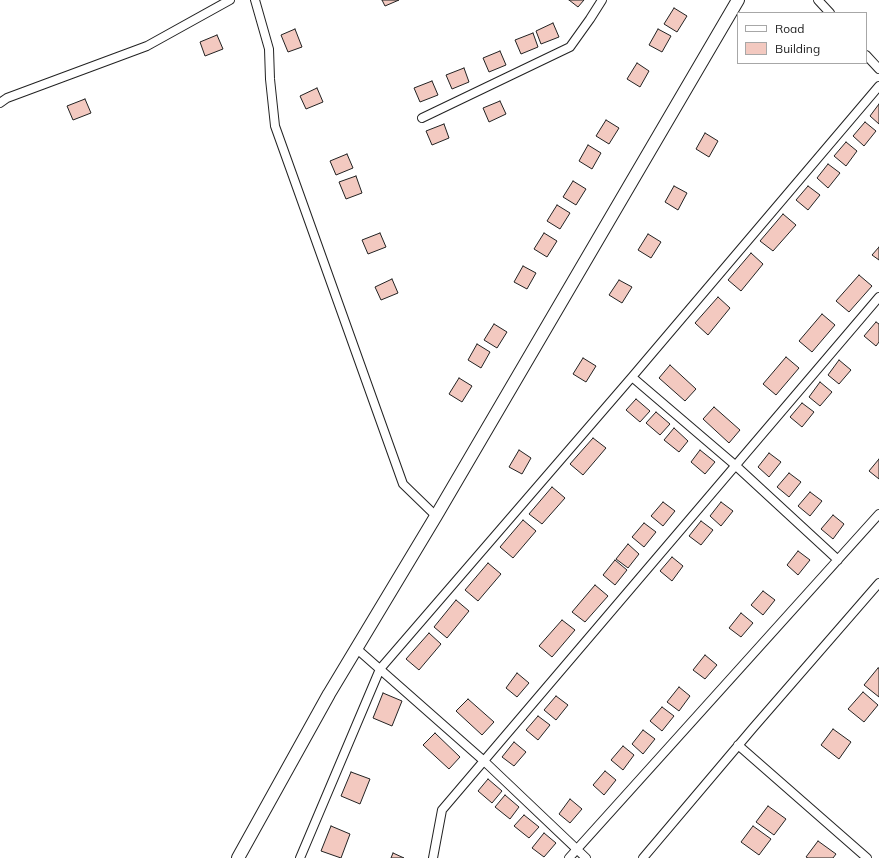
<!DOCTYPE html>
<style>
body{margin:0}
#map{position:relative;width:879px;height:858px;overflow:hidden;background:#fff;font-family:Mulish,sans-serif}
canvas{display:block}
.legend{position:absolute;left:737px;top:12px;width:130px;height:52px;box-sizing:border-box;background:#fff;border:1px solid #a7a7a7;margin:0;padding:5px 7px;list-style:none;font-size:12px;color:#222}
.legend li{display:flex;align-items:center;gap:8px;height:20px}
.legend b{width:20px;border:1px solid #a7a7a7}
</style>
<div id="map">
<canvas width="879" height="858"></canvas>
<ul class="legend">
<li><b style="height:5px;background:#fff"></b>Road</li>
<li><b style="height:11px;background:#f3c9c0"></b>Building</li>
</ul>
</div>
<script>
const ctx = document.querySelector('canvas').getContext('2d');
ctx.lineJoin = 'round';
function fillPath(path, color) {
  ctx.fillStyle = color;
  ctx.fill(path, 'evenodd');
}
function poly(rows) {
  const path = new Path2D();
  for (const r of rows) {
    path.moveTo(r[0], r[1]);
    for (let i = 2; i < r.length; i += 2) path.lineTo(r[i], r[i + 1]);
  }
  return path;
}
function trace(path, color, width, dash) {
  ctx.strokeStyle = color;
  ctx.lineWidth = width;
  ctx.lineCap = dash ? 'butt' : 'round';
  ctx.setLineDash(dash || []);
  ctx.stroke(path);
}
const building = poly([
 [382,0,399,0,385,6,382,0],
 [569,0,584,0,578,7,569,0],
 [674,8,687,16,677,32,664,24,674,8],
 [553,23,559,37,541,44,536,31,553,23],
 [295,29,302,47,288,52,281,35,295,29],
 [658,29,671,36,662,52,649,45,658,29],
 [533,33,538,47,521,54,515,40,533,33],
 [217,35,223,49,205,56,200,42,217,35],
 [500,51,506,65,489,72,483,58,500,51],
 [637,63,649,71,640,87,627,79,637,63],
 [464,68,469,82,452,89,446,75,464,68],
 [432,81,438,95,420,102,414,88,432,81],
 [317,88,323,102,306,109,300,96,317,88],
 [85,99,91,113,73,120,67,106,85,99],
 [500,101,506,114,489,122,483,108,500,101],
 [879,104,879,124,870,116,879,104],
 [606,120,619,128,609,144,596,136,606,120],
 [865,122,876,131,864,146,853,136,865,122],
 [444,124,449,138,432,145,426,131,444,124],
 [705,133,718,141,709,157,696,149,705,133],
 [846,142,857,151,846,166,834,156,846,142],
 [588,145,601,153,592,169,579,161,588,145],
 [347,154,353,168,336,175,330,161,347,154],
 [828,164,840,173,828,188,817,178,828,164],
 [356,176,362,193,346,199,339,182,356,176],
 [573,181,586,189,576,205,563,197,573,181],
 [674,186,687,193,678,210,665,202,674,186],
 [808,186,820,195,808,210,796,200,808,186],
 [557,205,570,213,560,229,547,221,557,205],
 [783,214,796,225,773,251,760,241,783,214],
 [380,233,386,247,368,254,362,240,380,233],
 [544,233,557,241,547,257,534,249,544,233],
 [648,234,661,242,651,258,638,250,648,234],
 [879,247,879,260,872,255,879,247],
 [751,253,763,264,741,291,728,280,751,253],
 [523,266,536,273,527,289,514,282,523,266],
 [859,275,872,286,849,312,836,301,859,275],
 [392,279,398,293,381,300,375,287,392,279],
 [619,280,632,287,622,303,609,295,619,280],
 [718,297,730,308,708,335,695,323,718,297],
 [822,314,835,325,812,352,799,341,822,314],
 [876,322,879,324,879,342,876,346,864,336,876,322],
 [494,324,507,332,497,348,484,340,494,324],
 [477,344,490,352,481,368,468,360,477,344],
 [786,357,799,368,776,395,763,384,786,357],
 [583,358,596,366,586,382,573,374,583,358],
 [839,360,851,370,839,384,828,375,839,360],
 [670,365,696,389,685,401,659,378,670,365],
 [459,378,472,386,462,402,449,394,459,378],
 [820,382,832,392,820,406,809,397,820,382],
 [636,399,650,411,640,422,626,410,636,399],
 [802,403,814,412,802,427,790,417,802,403],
 [714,407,740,430,729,443,703,419,714,407],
 [656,412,670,424,660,435,646,423,656,412],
 [674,428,688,441,679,452,664,440,674,428],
 [593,438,606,448,583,475,570,464,593,438],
 [519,450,531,458,522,474,509,467,519,450],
 [700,450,715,462,705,474,691,462,700,450],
 [769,453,781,462,769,477,758,467,769,453],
 [879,459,879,479,869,471,879,459],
 [789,473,801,482,789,497,777,487,789,473],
 [552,487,565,498,542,524,529,514,552,487],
 [810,492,822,501,810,516,798,506,810,492],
 [663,502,675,511,663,526,651,516,663,502],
 [721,502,733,511,721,526,710,516,721,502],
 [833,515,844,524,833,539,821,529,833,515],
 [523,520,536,531,513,558,500,547,523,520],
 [701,521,713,530,701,545,689,536,701,521],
 [644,523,656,532,644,547,632,537,644,523],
 [628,544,639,554,628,568,616,559,628,544],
 [798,551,810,560,798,575,787,565,798,551],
 [672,557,683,566,672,581,660,571,672,557],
 [615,560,627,570,615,585,603,575,615,560],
 [488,563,501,574,478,601,465,590,488,563],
 [595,585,608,596,585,622,572,612,595,585],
 [763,591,775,600,763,615,751,605,763,591],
 [456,600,469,611,447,638,434,627,456,600],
 [741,613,753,623,741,637,729,628,741,613],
 [562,620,575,630,552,657,539,646,562,620],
 [429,633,441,644,419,670,406,659,429,633],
 [705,655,717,665,705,679,693,670,705,655],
 [878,668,879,668,879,697,864,685,878,668],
 [517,673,529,683,517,697,506,688,517,673],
 [679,687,690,696,679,711,667,702,679,687],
 [863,692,878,705,864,722,848,709,863,692],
 [383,693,402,701,392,726,373,718,383,693],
 [556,696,568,705,556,720,544,710,556,696],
 [468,699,494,722,482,735,456,711,468,699],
 [662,707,674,716,662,731,650,721,662,707],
 [538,716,550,725,538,740,526,730,538,716],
 [833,729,851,742,839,759,821,745,833,729],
 [643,730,655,739,643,754,632,744,643,730],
 [435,733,460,757,449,769,423,745,435,733],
 [514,742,526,752,514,766,502,757,514,742],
 [623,746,634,755,623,770,611,760,623,746],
 [605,771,616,780,604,795,593,785,605,771],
 [351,772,370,779,360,804,341,796,351,772],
 [488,779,502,791,492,803,478,791,488,779],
 [505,795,519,807,510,819,495,807,505,795],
 [570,799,582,809,570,823,559,814,570,799],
 [768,806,786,819,774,835,756,822,768,806],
 [524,815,539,827,529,838,514,826,524,815],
 [331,826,350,834,341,858,321,851,331,826],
 [753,826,771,839,759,855,741,842,753,826],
 [544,833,556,843,544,857,532,848,544,833],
 [818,841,836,854,833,858,808,858,806,857,818,841],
 [393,853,404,858,391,858,393,853]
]);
const minor = poly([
 [255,0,269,49,270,79,275,126,403,484,436,516],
 [818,0,830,13],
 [866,55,879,69],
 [0,103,7,98,147,46,230,0],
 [422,118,570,47,590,19,602,0],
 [632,377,735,465,838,560],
 [357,649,484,761,586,858],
 [738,745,867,858],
 [300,858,380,669,632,377,879,86],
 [433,858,442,810,879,297],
 [569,858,879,514],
 [643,858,753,728,879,583]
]);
const secondary = poly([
 [238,858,329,694,436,516,738,0]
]);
fillPath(building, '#f3c9c0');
trace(building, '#222', 1);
trace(minor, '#222', 10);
trace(secondary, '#222', 14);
trace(minor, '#fff', 8);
trace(secondary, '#fff', 12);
</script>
